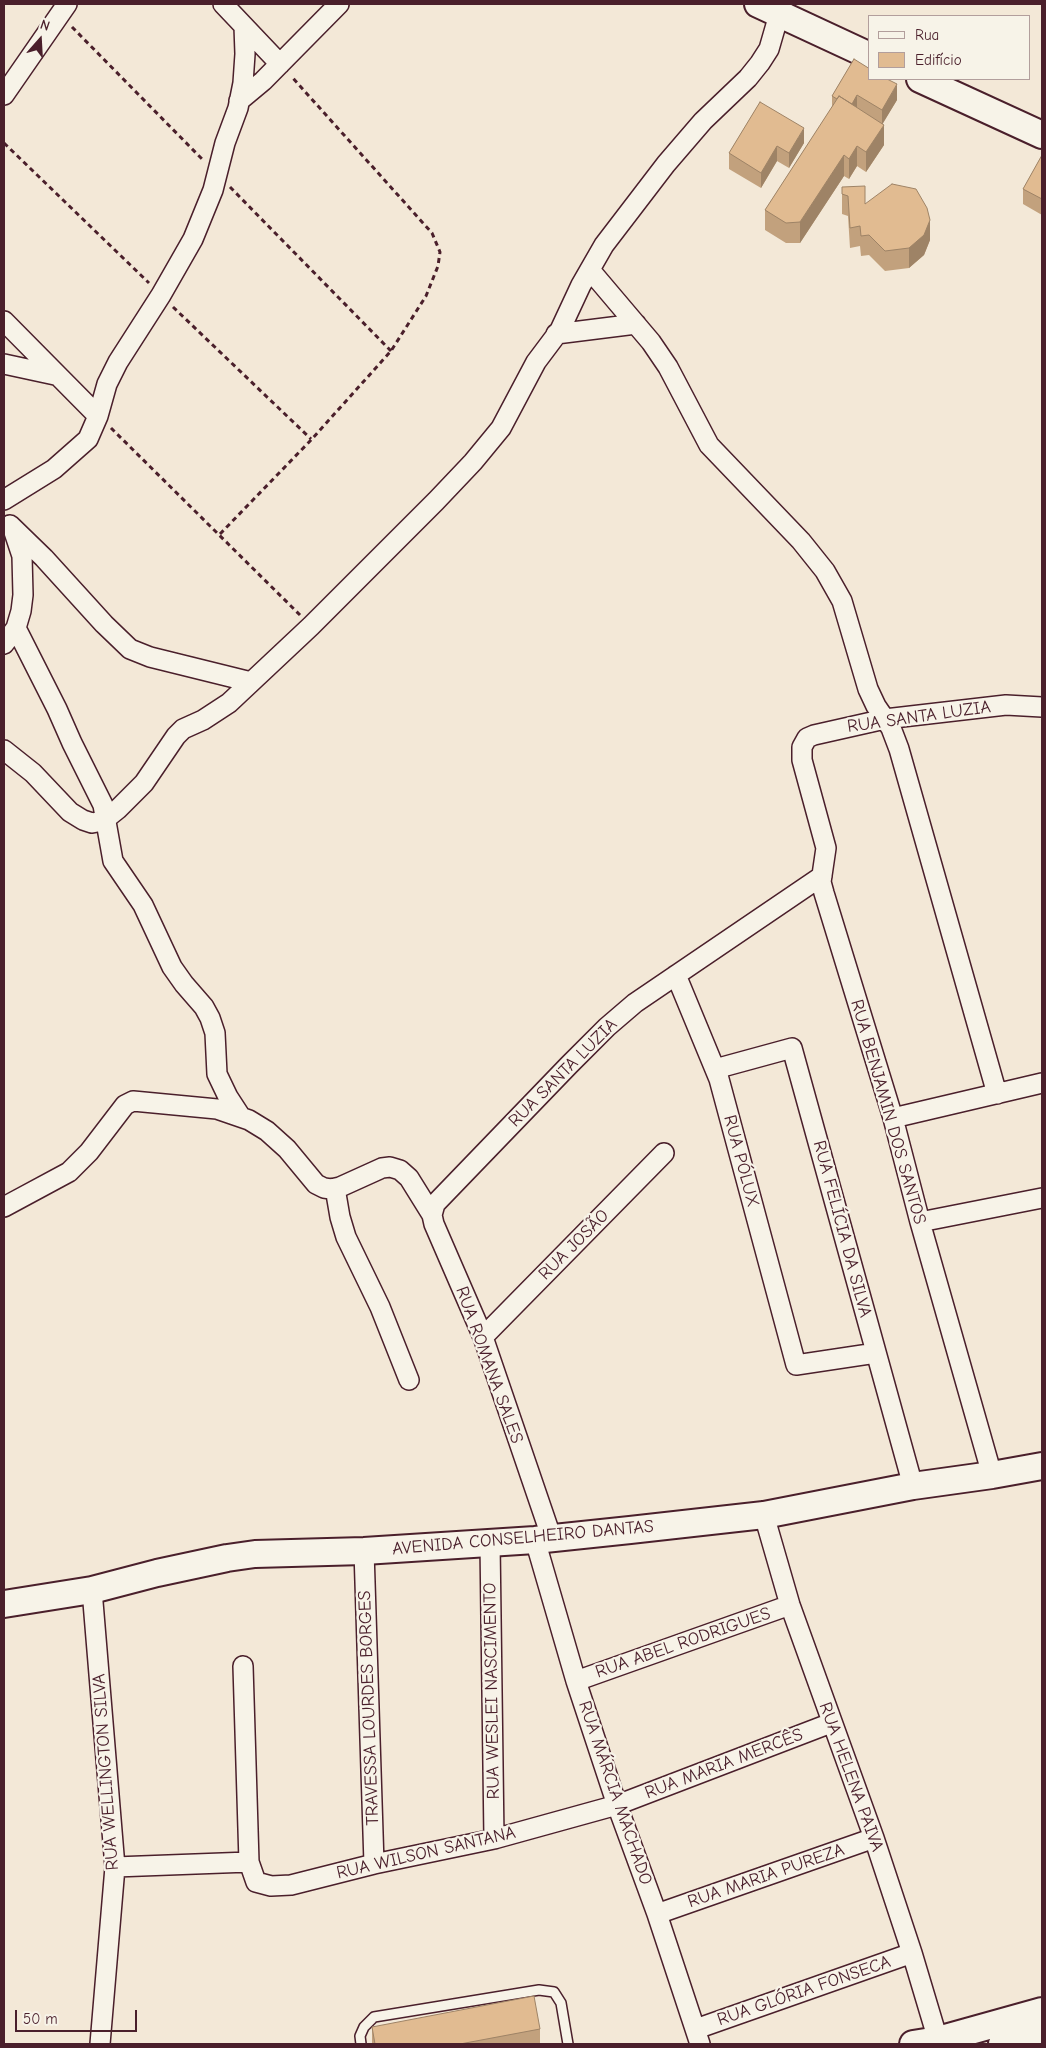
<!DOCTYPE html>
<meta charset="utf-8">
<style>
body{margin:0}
#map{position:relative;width:1046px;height:2048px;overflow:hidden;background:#f3e8d7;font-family:"Comic Neue",sans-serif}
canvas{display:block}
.frame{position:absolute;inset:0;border:5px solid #4a1f2b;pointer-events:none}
.legend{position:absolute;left:868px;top:15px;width:162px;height:65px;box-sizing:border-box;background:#f7f3e8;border:1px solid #b29e9c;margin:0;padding:6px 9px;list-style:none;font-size:15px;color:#4a1f2b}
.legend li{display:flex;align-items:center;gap:10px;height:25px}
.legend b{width:25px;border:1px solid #b29e9c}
.north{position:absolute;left:15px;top:15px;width:50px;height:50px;-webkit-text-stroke:4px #f7f3e8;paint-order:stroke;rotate:19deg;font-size:14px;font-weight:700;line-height:20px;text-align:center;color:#4a1f2b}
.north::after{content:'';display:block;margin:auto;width:18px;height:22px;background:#4a1f2b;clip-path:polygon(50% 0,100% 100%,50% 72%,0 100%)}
.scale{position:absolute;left:15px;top:2010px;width:122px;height:22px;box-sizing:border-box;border:2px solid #4a1f2b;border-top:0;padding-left:6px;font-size:15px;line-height:18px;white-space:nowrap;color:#4a1f2b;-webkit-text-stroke:4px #f7f3e8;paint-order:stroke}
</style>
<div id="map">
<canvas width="1046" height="2048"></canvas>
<div class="frame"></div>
<ul class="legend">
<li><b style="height:6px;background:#f7f3e8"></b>Rua</li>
<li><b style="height:14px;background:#e1bb91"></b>Edifício</li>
</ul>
<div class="north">N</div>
<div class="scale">50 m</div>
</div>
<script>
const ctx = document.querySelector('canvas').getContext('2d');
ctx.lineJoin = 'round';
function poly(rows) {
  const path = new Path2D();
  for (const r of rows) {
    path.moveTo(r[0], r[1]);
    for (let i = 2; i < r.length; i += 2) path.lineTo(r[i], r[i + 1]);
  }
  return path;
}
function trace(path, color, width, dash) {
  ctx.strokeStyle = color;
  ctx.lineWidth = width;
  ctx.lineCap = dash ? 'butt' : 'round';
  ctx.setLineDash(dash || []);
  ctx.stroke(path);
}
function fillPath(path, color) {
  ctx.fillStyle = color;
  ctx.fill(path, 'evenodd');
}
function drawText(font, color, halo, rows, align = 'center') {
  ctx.font = font + ' "Comic Neue",sans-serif';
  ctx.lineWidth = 4.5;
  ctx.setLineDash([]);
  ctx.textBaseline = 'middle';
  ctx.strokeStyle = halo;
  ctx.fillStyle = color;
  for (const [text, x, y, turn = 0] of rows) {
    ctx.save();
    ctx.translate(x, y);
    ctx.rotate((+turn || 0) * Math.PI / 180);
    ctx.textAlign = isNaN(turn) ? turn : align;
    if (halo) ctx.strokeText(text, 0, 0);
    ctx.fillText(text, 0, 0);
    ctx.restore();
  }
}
const path = poly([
 [72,27,203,160],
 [4,143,149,283],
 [230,187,391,351],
 [173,307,311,439],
 [111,428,300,615],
 [220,534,311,440,391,351,426,296,438,266,440,252,432,233,291,76]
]);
const lane = poly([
 [361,2044,360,2036,364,2027,374,2017,539,1990,554,1992,561,2003,568,2044]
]);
const street = poly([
 [223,4,280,64],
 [4,95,67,4],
 [239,101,263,81,339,4],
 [590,270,651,342,668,367,709,445,801,541,825,571,842,601,868,689,876,706,891,728,899,749,997,1094],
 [4,321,98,416],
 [556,334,636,324],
 [4,364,55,375],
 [4,500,54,469,88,439,98,416,107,384,118,362,161,295,193,239,213,190,225,143,238,108,243,83,245,54,244,26],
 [10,525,44,558,104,624,130,649,150,657,251,682],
 [16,628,57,709,72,743,103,805,113,861,143,905,172,967,184,984,204,1007,210,1018,215,1033,217,1074,228,1097,241,1117],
 [4,644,16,628,21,611,23,595,22,556,14,532],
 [4,750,33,773,70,812,83,820,92,823,103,821,118,809,144,783,176,736,183,729,203,720,229,703,311,626,436,501,473,462,501,428,536,362,560,330,581,285,604,245,666,164,703,121,748,78,760,63,769,49,782,4],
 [676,975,719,1079,796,1365,876,1353],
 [715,1069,792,1048,913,1486],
 [893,1118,1042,1083],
 [335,1188,340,1217,346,1237,380,1307,409,1380],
 [4,1207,69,1172,89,1152,125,1105,133,1101,217,1109,249,1120,267,1131,287,1149,316,1184,324,1188,331,1189,340,1187,382,1168,390,1167,400,1170,409,1178,432,1215],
 [920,1222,1042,1198],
 [483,1337,664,1153],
 [992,1475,920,1222,893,1118,824,893,821,882,826,848,802,760,802,747,807,738,814,735,885,719,1006,705,1042,707],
 [764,1515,790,1605,874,1838,912,1953,938,2040],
 [552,1539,483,1337,434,1224,432,1215,435,1204,569,1065,607,1027,635,1003,822,876],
 [535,1540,576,1681,617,1805,657,1914,700,2044],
 [490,1543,494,1839],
 [364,1551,374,1864],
 [92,1590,115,1867,100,2044],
 [576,1681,790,1605],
 [249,1862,256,1882,271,1886,291,1885,374,1864,494,1839,617,1805,831,1723],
 [115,1867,249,1862,243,1666],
 [657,1914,874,1838],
 [696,2029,912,1953]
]);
const secondary = poly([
 [758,4,870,56],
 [920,79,1042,135],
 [4,1604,92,1590,157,1573,227,1558,255,1554,364,1551,535,1540,630,1530,764,1515,913,1486,992,1475,1042,1466],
 [913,2044,938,2040,1042,2011],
 [1002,2044,1042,2031]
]);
const wall = poly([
 [854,59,897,100,882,124,884,145,866,172,857,166,849,179,844,176,800,243,786,243,765,230,765,210,832,107,832,96],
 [760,102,804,143,789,168,777,161,761,188,729,169,729,153],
 [1042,155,1042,215,1023,204,1023,189],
 [842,187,865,204,930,240,924,255,909,268,885,271,869,255,861,256,860,246,850,248,848,216,842,214],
 [372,2027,540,2029,540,2044,372,2044]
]);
const shadedWall = poly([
 [897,84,897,100,882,125,882,110],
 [857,95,857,110,850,107],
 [884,125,884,145,866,172,866,152],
 [804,128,804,143,789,168,789,153],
 [777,146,777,161,761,188,761,173],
 [857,146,857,166,849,179,849,159],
 [844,155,844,176,800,243,800,222],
 [930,220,930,240,924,255,909,268,909,248]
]);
const building = poly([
 [854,59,870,69,870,79,887,79,897,84,882,110,857,95,852,104,839,96,837,99,832,96,854,59],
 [839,96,884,125,866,152,857,146,849,159,844,155,800,222,786,223,765,210,839,96],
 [760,102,804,128,789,153,777,146,761,173,729,153,760,102],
 [1042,155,1042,199,1023,189,1042,155],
 [892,184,916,189,927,208,930,220,924,235,909,248,885,251,869,235,861,236,860,226,850,228,848,196,842,194,842,187,865,186,865,204,892,184],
 [534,1996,540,2029,460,2044,375,2044,372,2027,534,1996]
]);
const streetNames = [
 ["RUA SANTA LUZIA",919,717,-8],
 ["RUA SANTA LUZIA",563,1073,-45],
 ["RUA BENJAMIN DOS SANTOS",888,1112,74],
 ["RUA PÓLUX",741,1161,75],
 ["RUA FELÍCIA DA SILVA",842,1229,75],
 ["RUA JOSÃO",574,1245,-45],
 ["RUA ROMANA SALES",489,1365,70],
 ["AVENIDA CONSELHEIRO DANTAS",523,1538,-5],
 ["RUA ABEL RODRIGUES",683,1643,-19],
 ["RUA WESLEI NASCIMENTO",492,1691,-91],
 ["TRAVESSA LOURDES BORGES",369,1708,-92],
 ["RUA MARIA MERCÊS",724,1764,-21],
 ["RUA WELLINGTON SILVA",106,1772,-94],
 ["RUA HELENA PAIVA",851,1777,70],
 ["RUA MÁRCIA MACHADO",615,1793,71],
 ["RUA WILSON SANTANA",426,1853,-13],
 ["RUA MARIA PUREZA",766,1876,-19],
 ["RUA GLÓRIA FONSECA",804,1991,-19]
];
trace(lane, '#4a1f2b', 12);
trace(street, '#4a1f2b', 22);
trace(secondary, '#4a1f2b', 30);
trace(path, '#4a1f2b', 3, [5, 4]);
trace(lane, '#f7f3e8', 9);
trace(street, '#f7f3e8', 19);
trace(secondary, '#f7f3e8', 26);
fillPath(wall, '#c2a17d');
fillPath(shadedWall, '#9e8366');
fillPath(building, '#e1bb91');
trace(building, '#9e8366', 1);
drawText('18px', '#4a1f2b', '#f7f3e8', streetNames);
</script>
